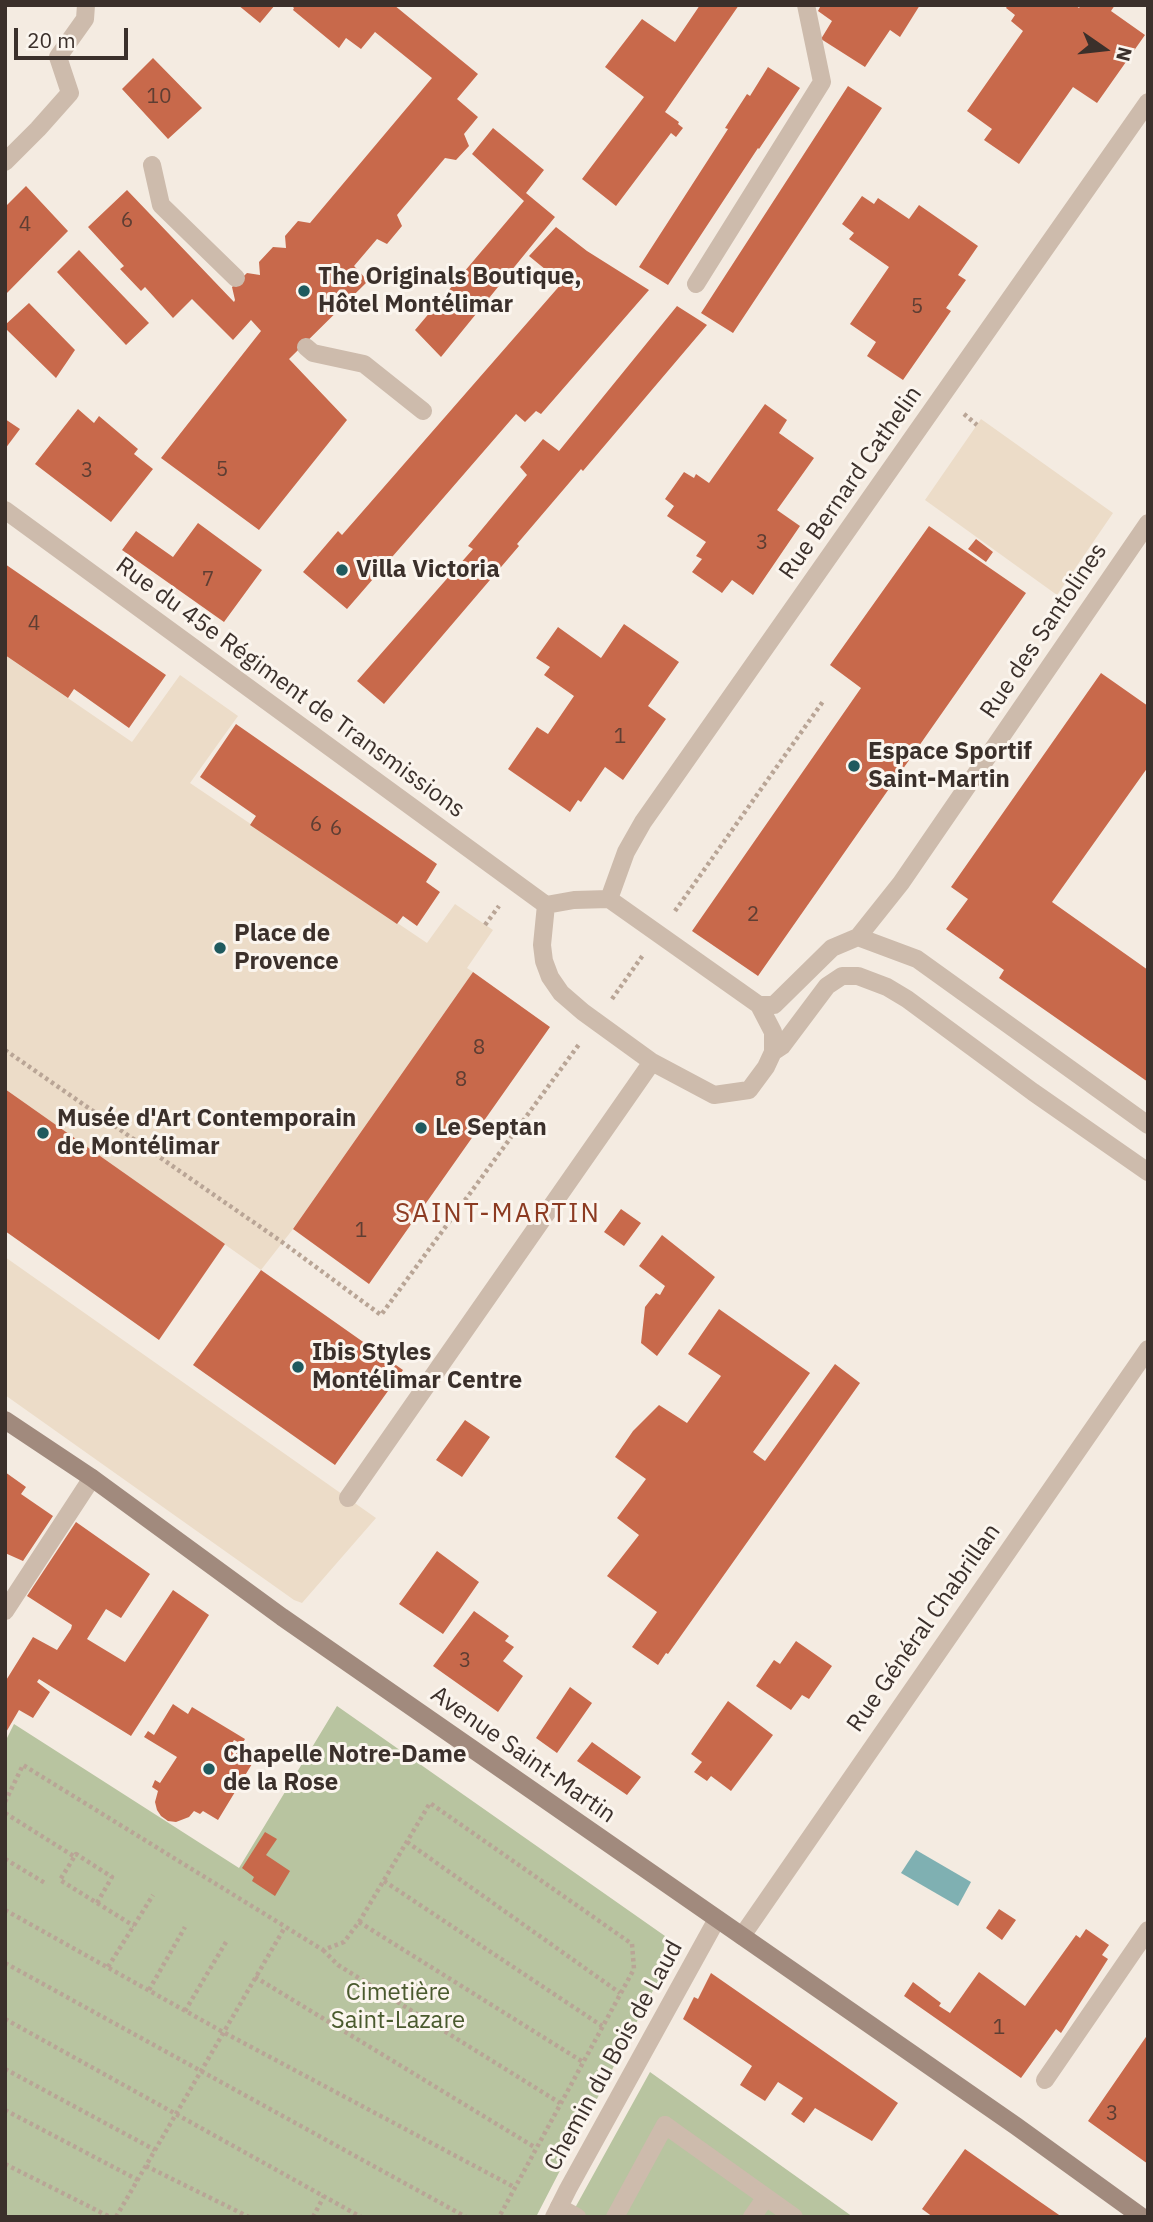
<!DOCTYPE html>
<meta charset="utf-8">
<style>
body{margin:0}
#map{position:relative;width:1153px;height:2222px;overflow:hidden;background:#f4ebe1;font-family:"IBM Plex Sans",sans-serif}
canvas{display:block}
.frame{position:absolute;inset:0;border:7px solid #3b302b;pointer-events:none}
.north{position:absolute;left:1069px;top:14px;width:70px;height:70px;-webkit-text-stroke:5px #fbf5ee;paint-order:stroke;rotate:104deg;font-size:19px;font-weight:700;line-height:28px;text-align:center;color:#3b302b}
.north::after{content:'';display:block;margin:auto;width:24px;height:32px;background:#3b302b;clip-path:polygon(50% 0,100% 100%,50% 72%,0 100%)}
.scale{position:absolute;left:14px;top:28px;width:114px;height:32px;box-sizing:border-box;border:4px solid #3b302b;border-top:0;padding-left:9px;font-size:21px;line-height:24px;white-space:nowrap;color:#3b302b;-webkit-text-stroke:5px #fbf5ee;paint-order:stroke}
</style>
<div id="map">
<canvas width="1153" height="2222"></canvas>
<div class="frame"></div>
<div class="north">N</div>
<div class="scale">20 m</div>
</div>
<script>
const ctx = document.querySelector('canvas').getContext('2d');
ctx.lineJoin = 'round';
function fillPath(path, color) {
  ctx.fillStyle = color;
  ctx.fill(path, 'evenodd');
}
function poly(rows) {
  const path = new Path2D();
  for (const r of rows) {
    path.moveTo(r[0], r[1]);
    for (let i = 2; i < r.length; i += 2) path.lineTo(r[i], r[i + 1]);
  }
  return path;
}
function trace(path, color, width, dash) {
  ctx.strokeStyle = color;
  ctx.lineWidth = width;
  ctx.lineCap = dash ? 'butt' : 'round';
  ctx.setLineDash(dash || []);
  ctx.stroke(path);
}
function drawText(font, color, halo, rows, align = 'center') {
  ctx.font = font + ' "IBM Plex Sans",sans-serif';
  ctx.lineWidth = 6;
  ctx.setLineDash([]);
  ctx.textBaseline = 'middle';
  ctx.strokeStyle = halo;
  ctx.fillStyle = color;
  for (const [text, x, y, turn = 0] of rows) {
    ctx.save();
    ctx.translate(x, y);
    ctx.rotate((+turn || 0) * Math.PI / 180);
    ctx.textAlign = isNaN(turn) ? turn : align;
    if (halo) ctx.strokeText(text, 0, 0);
    ctx.fillText(text, 0, 0);
    ctx.restore();
  }
}
const green = poly([
 [337,1706,665,1936,661,1975,536,2217,5,2217,5,1742,14,1724,239,1868],
 [650,2072,853,2217,570,2217]
]);
const plaza = poly([
 [981,419,1113,513,1057,595,925,500],
 [5,655,132,742,180,675,238,716,190,783,427,943,455,904,493,930,467,968,473,972,293,1229,261,1270,5,1089],
 [5,1257,376,1518,302,1603,294,1600,5,1395]
]);
const water = poly([
 [916,1850,971,1882,958,1906,901,1873]
]);
const building = poly([
 [238,5,275,5,260,23],
 [291,5,394,5,478,74,457,99,478,117,464,134,469,146,456,160,445,158,397,215,402,226,387,244,377,239,354,266,368,281,289,359,347,420,259,530,161,458,261,331,251,320,233,340,192,299,173,318,145,287,141,291,120,269,124,266,88,227,127,190,234,302,235,300,232,287,247,273,260,275,259,262,273,247,286,248,285,236,298,221,310,223,432,78,375,32,361,49,346,38,339,48,293,10,294,8],
 [700,5,739,5,665,112,679,122,678,124,683,128,676,137,671,133,616,206,582,179,644,97,605,67,642,19,675,42],
 [821,5,920,5,900,37,890,30,865,67,821,39,832,21,818,11],
 [1008,5,1075,5,1079,8,1081,5,1115,5,1111,11,1145,35,1097,103,1073,87,1019,164,984,140,992,129,967,111,1023,31,1011,21,1015,15,1006,8],
 [153,58,202,108,168,139,122,89],
 [768,67,800,88,759,149,758,148,668,285,639,267,728,129,725,128,747,94,750,96],
 [848,86,882,108,733,333,701,313],
 [493,128,544,170,526,193,555,217,441,357,415,330,524,201,472,154],
 [26,186,68,231,5,295,5,207],
 [862,196,874,204,878,198,909,219,919,205,978,246,958,275,966,280,946,308,951,311,903,380,867,356,876,342,850,324,889,267,849,239,854,233,842,224],
 [556,227,587,251,649,290,541,414,536,411,525,422,516,414,347,609,303,572,338,531,342,535,562,283,529,256],
 [79,250,149,323,126,345,57,272],
 [29,303,75,350,56,378,5,328,5,325],
 [677,306,707,325,583,471,581,469,517,544,519,546,384,704,357,681,473,549,468,546,527,475,520,467,543,439,559,451],
 [765,404,787,420,779,433,814,458,777,510,800,526,753,595,732,580,722,593,692,572,702,559,696,556,706,542,667,516,674,506,665,499,684,472,694,478,696,474,709,483],
 [78,409,94,423,99,416,138,449,134,454,153,469,111,522,35,464],
 [5,419,20,429,5,449],
 [198,523,262,570,224,622,122,550,136,531,173,557],
 [929,526,1026,593,758,976,692,931,861,688,830,665],
 [976,539,993,552,986,562,968,549],
 [5,564,166,675,129,728,74,689,68,698,5,655],
 [624,624,679,662,648,706,666,719,623,780,605,767,581,802,578,800,570,812,508,769,537,727,548,734,574,696,544,675,550,667,536,658,558,627,601,658],
 [1101,673,1148,706,1148,767,1052,902,1148,970,1148,1082,999,978,1004,970,946,929,968,899,951,887],
 [236,724,437,864,426,882,440,892,417,926,403,916,397,924,250,825,256,816,200,777],
 [473,972,550,1027,369,1284,293,1229],
 [5,1089,225,1244,159,1340,5,1231],
 [621,1209,641,1223,624,1246,604,1232],
 [662,1235,715,1277,657,1356,641,1343,645,1307,656,1293,660,1295,665,1286,639,1266],
 [261,1270,403,1370,335,1465,193,1365],
 [719,1309,810,1373,753,1452,765,1461,835,1364,860,1383,668,1654,666,1653,658,1665,632,1647,657,1612,607,1576,639,1535,617,1518,646,1479,615,1457,633,1431,659,1405,687,1423,721,1376,688,1354],
 [465,1420,490,1437,462,1477,436,1460],
 [5,1472,26,1487,21,1494,53,1516,23,1561,5,1553],
 [76,1522,150,1574,121,1618,106,1609,87,1639,125,1662,173,1590,209,1615,131,1736,39,1679,37,1682,50,1692,33,1718,19,1710,5,1734,5,1682,33,1637,57,1650,71,1629,72,1625,27,1596],
 [437,1551,479,1582,443,1634,399,1604],
 [474,1611,509,1636,505,1641,514,1647,503,1661,523,1676,498,1712,433,1666],
 [796,1641,832,1666,809,1699,802,1695,791,1710,756,1686,774,1660,780,1664],
 [570,1687,592,1703,557,1753,536,1738],
 [728,1701,773,1735,731,1791,711,1776,707,1781,694,1772,702,1762,691,1754],
 [173,1704,188,1714,192,1707,245,1739,242,1744,234,1740,231,1745,255,1759,218,1820,203,1811,200,1814,194,1811,189,1817,176,1822,168,1821,161,1816,157,1810,155,1802,158,1791,152,1787,155,1780,160,1783,177,1757,144,1737,148,1731,154,1735],
 [592,1742,641,1777,627,1795,577,1761],
 [265,1832,277,1839,266,1855,290,1871,275,1896,252,1881,254,1877,242,1868],
 [999,1909,1016,1920,1002,1940,986,1928],
 [1086,1929,1109,1945,1102,1955,1108,1959,1061,2033,1056,2029,1021,2078,904,1996,913,1982,941,2003,939,2006,950,2013,979,1972,1025,2006,1076,1935,1080,1938],
 [711,1973,898,2103,872,2141,815,2108,804,2123,791,2114,803,2098,778,2082,765,2101,740,2085,752,2066,683,2019,694,1997,698,1999],
 [1148,2034,1148,2164,1088,2121],
 [965,2149,1036,2199,1062,2217,933,2217,922,2209]
]);
const path = poly([
 [964,414,977,425],
 [675,911,824,700],
 [485,925,499,906],
 [612,999,643,955],
 [5,1050,282,1242,381,1315,580,1043],
 [5,1802,23,1765,323,1950,344,1942,359,1922,430,1803,632,1944,634,1969,499,2217],
 [5,1813,75,1857],
 [407,1842,620,1993],
 [5,1859,45,1883],
 [384,1881,602,2026],
 [97,1903,112,1877,76,1854,60,1880,134,1926],
 [5,1910,223,2032,514,2187],
 [359,1922,583,2062],
 [323,1950,338,1965,560,2103],
 [5,1963,466,2217],
 [108,1967,153,1895],
 [255,1977,536,2148],
 [149,1990,185,1927],
 [185,2011,226,1942],
 [5,2019,361,2217],
 [5,2069,155,2150],
 [5,2110,138,2180],
 [5,2164,110,2217],
 [146,2166,249,2217],
 [116,2217,285,1927],
 [313,2217,324,2196]
]);
const service = poly([
 [152,165,161,205,236,278],
 [696,284,822,82,806,5],
 [306,347,313,353,364,364,423,411],
 [559,2207,577,2217],
 [615,2217,665,2125,794,2217],
 [752,2217,766,2197]
]);
const minor = poly([
 [5,162,38,129,70,93,58,57,85,19,86,5],
 [5,510,546,905],
 [609,899,626,852,643,822,1148,102],
 [609,899,759,1005,773,1032,773,1052,766,1067,749,1090,714,1095,652,1062,583,1012,561,993,550,977,544,961,542,945,546,905,574,900,609,899],
 [858,937,901,883,1148,523],
 [759,1005,774,1005,832,948,858,937,917,959,1148,1125],
 [773,1052,782,1046,827,986,842,976,858,976,887,987,907,999,1033,1092,1148,1172],
 [348,1498,652,1062],
 [5,1611,92,1478],
 [742,1936,1148,1349],
 [1045,2080,1148,1930],
 [554,2217,568,2189,717,1919]
]);
const secondary = poly([
 [5,1420,92,1478,282,1617,1016,2126,1142,2217]
]);
const markers = [
 [304,291,7,"#1f5a5e"],
 [342,570,7,"#1f5a5e"],
 [854,766,7,"#1f5a5e"],
 [220,948,7,"#1f5a5e"],
 [421,1128,7,"#1f5a5e"],
 [43,1133,7,"#1f5a5e"],
 [298,1367,7,"#1f5a5e"],
 [209,1769,7,"#1f5a5e"]
];
const numberNames = [
 ["10",159,97],
 ["6",127,221],
 ["4",25,225],
 ["5",917,307],
 ["5",222,470],
 ["3",87,471],
 ["3",762,543],
 ["7",208,580],
 ["4",34,624],
 ["1",620,737],
 ["6",316,825],
 ["6",336,829],
 ["2",753,915],
 ["8",479,1048],
 ["8",461,1080],
 ["1",361,1231],
 ["3",465,1661],
 ["1",999,2028],
 ["3",1112,2114]
];
const poiNames = [
 ["The Originals Boutique,",318,277],
 ["Hôtel Montélimar",318,305],
 ["Villa Victoria",356,570],
 ["Espace Sportif",868,752],
 ["Saint-Martin",868,780],
 ["Place de",234,934],
 ["Provence",234,962],
 ["Musée d'Art Contemporain",57,1119],
 ["de Montélimar",57,1147],
 ["Le Septan",435,1128],
 ["Ibis Styles",312,1353],
 ["Montélimar Centre",312,1381],
 ["Chapelle Notre-Dame",223,1755],
 ["de la Rose",223,1783]
];
const streetNames = [
 ["Rue Bernard Cathelin",851,483,-55],
 ["Rue des Santolines",1044,631,-56],
 ["Rue du 45e Régiment de Transmissions",290,688,36],
 ["Rue Général Chabrillan",924,1628,-55],
 ["Avenue Saint-Martin",523,1755,35],
 ["Chemin du Bois de Laud",614,2056,-61]
];
const parkNames = [
 ["Cimetière",398,1993],
 ["Saint-Lazare",398,2021]
];
const neighbourhoodNames = [
 ["SAINT-MARTIN",498,1214]
];
fillPath(green, '#b8c4a0');
fillPath(plaza, '#ecdcc8');
fillPath(water, '#7fb0b2');
fillPath(building, '#c8694b');
trace(path, '#b9a596', 4.5, [3.5, 3.5]);
trace(service, '#cdbbac', 18);
trace(minor, '#cdbbac', 18);
trace(secondary, '#a18a7d', 18);
for (const [x, y, r, color] of markers) {
  const dot = new Path2D();
  dot.arc(x, y, r, 0, 2 * Math.PI);
  ctx.fillStyle = color;
  ctx.fill(dot);
  trace(dot, '#fbf5ee', 2.5);
}
drawText('21px', '#5e3e33', null, numberNames);
drawText('bold 24px', '#3b302b', '#fbf5ee', poiNames, 'left');
drawText('24px', '#3b302b', '#fbf5ee', streetNames);
drawText('24px', '#4a5a2e', '#fbf5ee', parkNames);
ctx.letterSpacing = '2px';
drawText('26px', '#8c3b22', '#fbf5ee', neighbourhoodNames);
ctx.letterSpacing = '0px';
</script>
